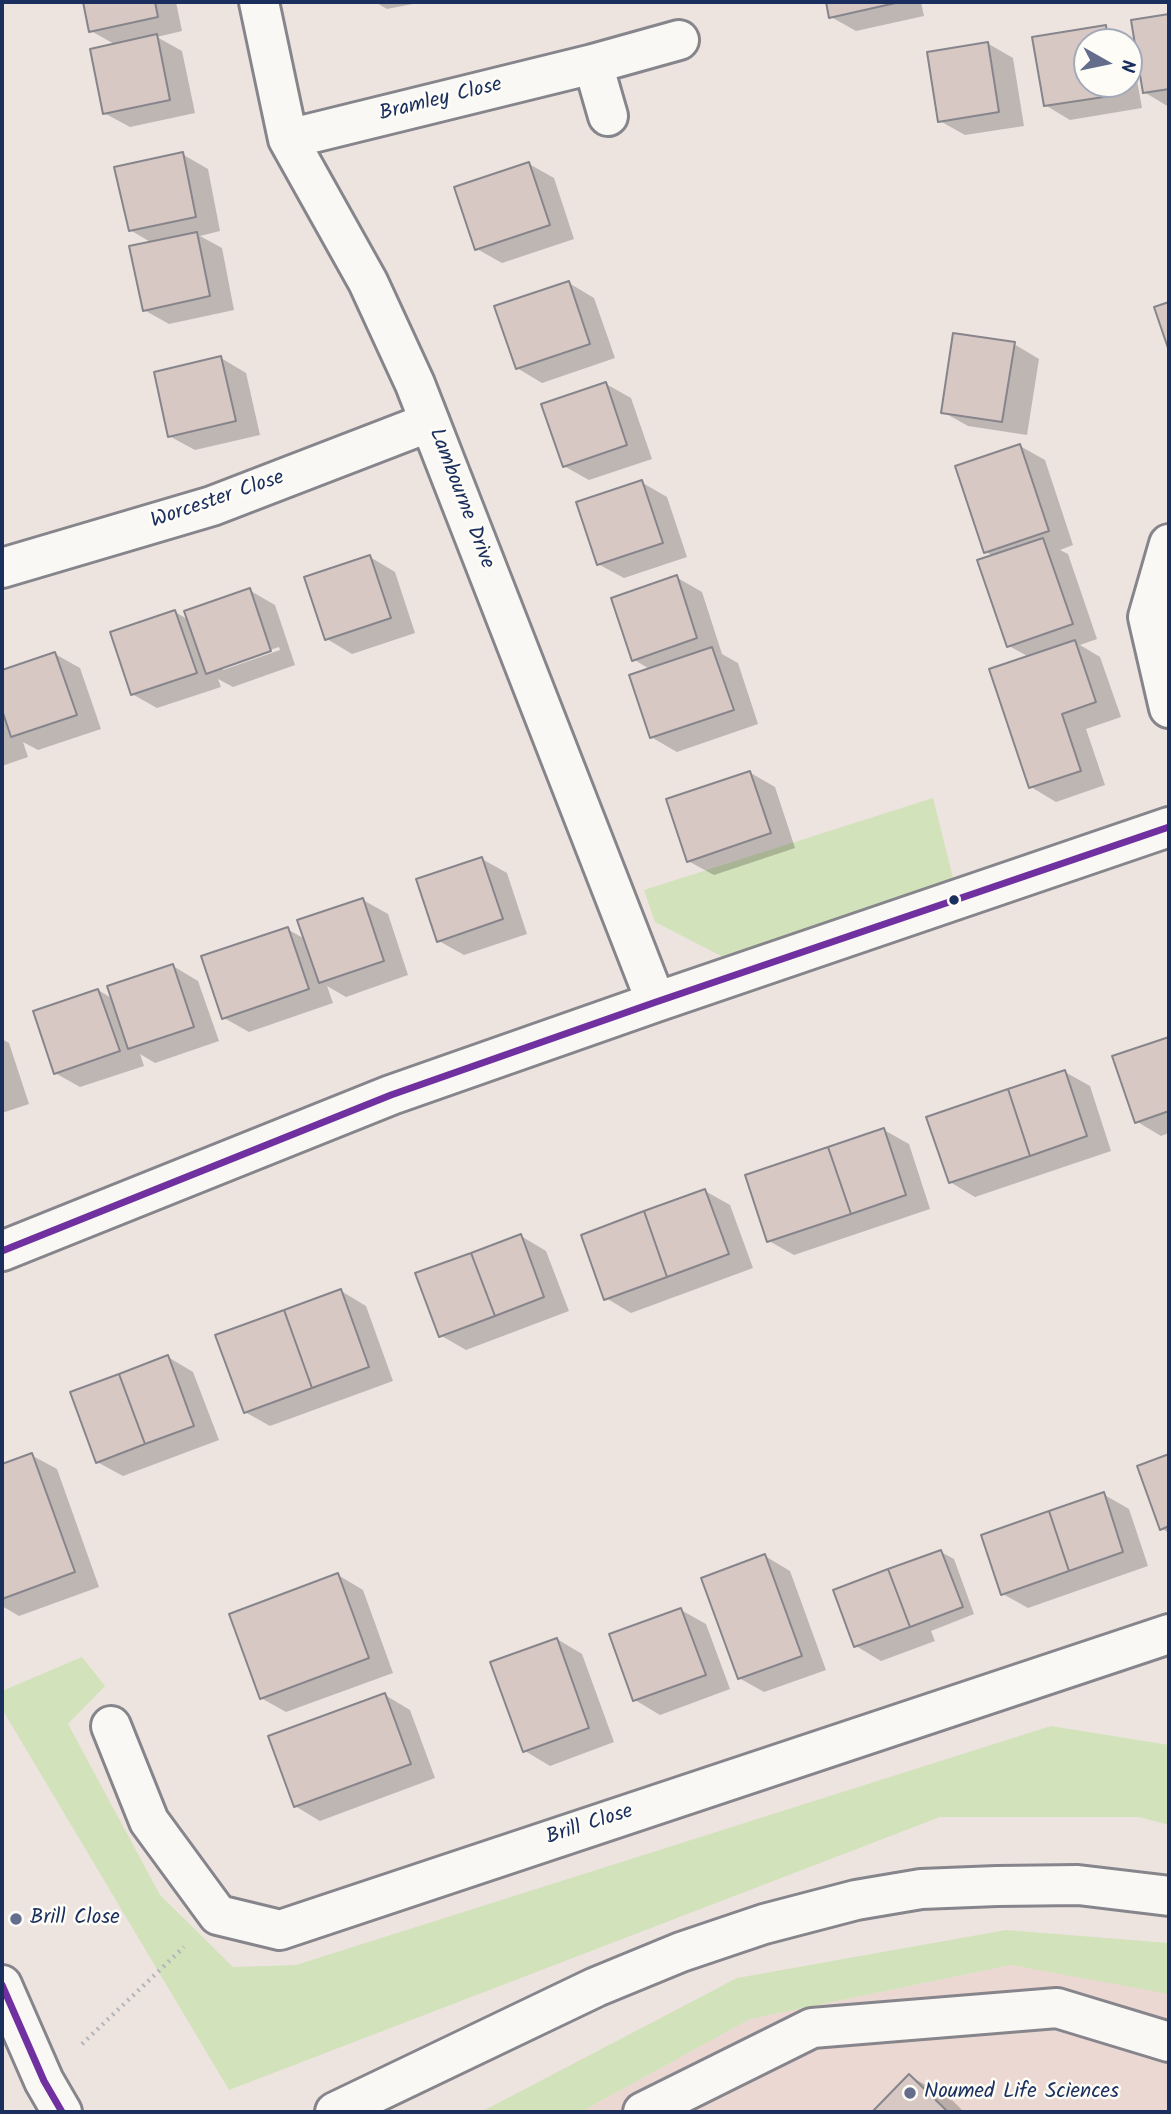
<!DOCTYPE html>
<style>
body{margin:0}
#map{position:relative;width:1171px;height:2114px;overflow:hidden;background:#ede4e0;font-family:Kalam,sans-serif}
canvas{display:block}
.frame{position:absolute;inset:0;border:4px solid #1b2f5e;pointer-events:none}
.north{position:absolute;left:1073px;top:28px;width:70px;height:70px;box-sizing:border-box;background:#fdfcf7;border:2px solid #a3aaba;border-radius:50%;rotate:99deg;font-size:19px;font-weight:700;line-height:28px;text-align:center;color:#1b2f5e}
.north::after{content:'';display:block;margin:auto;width:24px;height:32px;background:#646e8c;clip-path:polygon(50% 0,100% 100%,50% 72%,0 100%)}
</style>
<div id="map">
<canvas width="1171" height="2114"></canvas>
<div class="frame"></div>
<div class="north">N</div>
</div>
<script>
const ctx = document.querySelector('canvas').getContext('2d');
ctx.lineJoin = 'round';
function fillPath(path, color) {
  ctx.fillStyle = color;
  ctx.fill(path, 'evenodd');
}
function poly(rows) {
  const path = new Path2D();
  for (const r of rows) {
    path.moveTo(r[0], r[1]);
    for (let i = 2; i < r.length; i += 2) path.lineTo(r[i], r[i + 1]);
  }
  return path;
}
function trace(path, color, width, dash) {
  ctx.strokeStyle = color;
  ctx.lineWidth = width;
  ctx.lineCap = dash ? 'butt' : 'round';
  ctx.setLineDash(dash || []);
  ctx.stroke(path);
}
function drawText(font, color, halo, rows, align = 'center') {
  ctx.font = font + ' Kalam,sans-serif';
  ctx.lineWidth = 5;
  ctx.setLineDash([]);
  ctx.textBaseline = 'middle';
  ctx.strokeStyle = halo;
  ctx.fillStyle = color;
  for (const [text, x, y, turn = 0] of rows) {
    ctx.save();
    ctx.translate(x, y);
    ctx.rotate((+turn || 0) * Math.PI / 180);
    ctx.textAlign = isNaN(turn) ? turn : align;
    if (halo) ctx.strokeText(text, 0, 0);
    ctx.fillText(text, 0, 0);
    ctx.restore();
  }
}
const built = poly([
 [1011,1965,1169,1992,1169,2112,581,2112,750,2019]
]);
const green = poly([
 [933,798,954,882,731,961,655,922,644,890],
 [82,1657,105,1686,68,1724,160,1895,233,1967,296,1965,1051,1726,1169,1745,1169,1825,1139,1817,940,1817,229,2090,2,1709,2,1691],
 [1006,1930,1169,1943,1169,1994,1011,1965,750,2019,581,2112,481,2112,737,1978]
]);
const shadow = poly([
 [85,2,176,2,182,31,157,37,182,51,195,113,130,127,104,113,116,45,91,31],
 [375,2,423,2,387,9],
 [827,2,921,2,924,16,856,31,831,17],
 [1169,16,1169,107,1144,92,1133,22],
 [1105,27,1130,41,1142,108,1070,120,1045,105,1034,38],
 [1087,42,1129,42,1129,84,1087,84],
 [987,43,1013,58,1024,126,965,135,940,121],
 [182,154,208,169,220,231,200,236,222,248,234,310,169,324,144,310,152,243,130,230],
 [529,164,554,178,574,239,502,263,477,249],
 [569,283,594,298,615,358,542,383,517,368],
 [1014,344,1039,359,1027,435,968,426,943,412],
 [221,358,246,373,260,435,195,450,169,436],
 [606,384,631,398,652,459,589,480,564,466],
 [1020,446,1045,460,1073,545,1060,550,1068,554,1097,639,1080,645,1100,657,1121,717,1086,729,1105,785,1056,802,1031,787,1029,657,1009,646,993,556,986,552],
 [641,482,667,497,687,557,624,578,598,564],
 [370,557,395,572,415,633,352,654,327,639],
 [676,577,702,592,722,654,738,663,758,724,677,752,651,737,651,670,633,659],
 [249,590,275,605,295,665,233,687,218,679,221,687,157,708,132,694,175,612,189,620],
 [279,647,280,650,223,670,223,666],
 [55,654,80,668,101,729,38,750,23,742,28,757,2,766,2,672],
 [749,772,775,787,795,848,714,875,688,861],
 [482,859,507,873,527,934,464,955,439,941],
 [363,900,388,914,408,975,346,997,327,986,333,1003,249,1032,224,1018,287,929,305,939],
 [173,966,198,981,219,1041,155,1063,140,1054,144,1066,80,1087,55,1073,98,990,113,999],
 [2,1039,9,1043,29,1104,2,1113],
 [1169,1039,1169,1133,1161,1136,1136,1121,1114,1057],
 [1065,1072,1090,1086,1111,1151,975,1197,950,1182],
 [884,1130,909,1144,930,1209,794,1255,769,1241],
 [705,1191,730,1205,753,1268,631,1313,606,1298],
 [521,1236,546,1251,569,1311,466,1350,440,1335],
 [341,1291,366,1306,393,1381,270,1426,245,1412],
 [168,1357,193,1372,219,1440,123,1476,97,1462],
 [31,1455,57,1469,99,1587,19,1616,2,1606,2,1465],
 [1169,1456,1169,1533,1161,1528,1139,1467],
 [1103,1494,1129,1509,1148,1566,1028,1608,1003,1594],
 [941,1552,954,1559,974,1614,931,1631,935,1641,881,1661,856,1646],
 [765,1556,790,1571,826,1670,764,1692,739,1678],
 [338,1575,363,1590,393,1673,286,1712,261,1698],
 [681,1610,706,1624,730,1689,660,1715,635,1700],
 [557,1639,582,1654,614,1742,550,1766,525,1751],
 [385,1695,410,1710,435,1778,320,1821,295,1806],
 [910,2076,953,2101,964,2112,874,2112]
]);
const building = poly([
 [83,2,155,2,158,17,89,32,83,2],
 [826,2,900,2,829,18,826,2],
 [1169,14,1169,89,1143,93,1131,20,1169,14],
 [1106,25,1108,42,1087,42,1087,84,1115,84,1117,95,1044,106,1032,37,1106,25],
 [157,34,170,100,103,114,90,49,157,34],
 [988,42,999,112,938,122,927,52,988,42],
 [183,152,196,217,129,231,114,167,183,152],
 [529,162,550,225,475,250,454,187,529,162],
 [197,232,210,296,143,311,129,246,197,232],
 [569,281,590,344,516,369,494,306,569,281],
 [1169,302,1169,351,1154,307,1169,302],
 [953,333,1015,342,1002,422,941,413,953,333],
 [221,356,236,421,168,437,154,372,221,356],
 [606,382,627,445,563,467,541,404,606,382],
 [1020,444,1049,531,984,553,955,466,1020,444],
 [642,480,663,543,597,565,576,502,642,480],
 [1043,538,1073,624,1007,647,977,560,1043,538],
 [370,555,391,618,325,640,304,577,370,555],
 [677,575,697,638,632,661,611,598,677,575],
 [250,588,271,651,206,674,184,611,250,588],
 [175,610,197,673,131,695,110,632,175,610],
 [1075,640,1096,702,1062,714,1081,771,1029,788,989,669,1075,640],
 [712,647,734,710,650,738,629,675,712,647],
 [55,652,77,715,11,737,2,710,2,670,55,652],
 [750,771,771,833,687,862,666,799,750,771],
 [482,857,503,919,437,942,416,879,482,857],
 [363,898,384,961,319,983,297,920,363,898],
 [288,927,309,989,222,1019,201,956,288,927],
 [173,964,194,1027,128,1049,107,986,173,964],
 [98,989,120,1051,54,1074,33,1011,98,989],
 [1169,1037,1169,1111,1135,1123,1112,1056,1169,1037],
 [1065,1070,1087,1136,1030,1156,1008,1089,1065,1070],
 [1008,1089,1030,1156,949,1183,926,1117,1008,1089],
 [884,1128,906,1195,851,1214,828,1147,884,1128],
 [828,1147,851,1214,767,1242,745,1175,828,1147],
 [705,1189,729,1254,667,1277,644,1211,705,1189],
 [644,1211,667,1277,604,1300,581,1235,644,1211],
 [521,1234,544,1297,495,1316,471,1253,521,1234],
 [471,1253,495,1316,439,1337,415,1273,471,1253],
 [341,1289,369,1367,312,1388,284,1310,341,1289],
 [284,1310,312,1388,244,1413,215,1335,284,1310],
 [168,1355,194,1426,145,1444,119,1374,168,1355],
 [119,1374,145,1444,96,1463,70,1392,119,1374],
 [32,1453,75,1572,2,1599,2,1464,32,1453],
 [1169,1454,1169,1526,1160,1530,1137,1466,1169,1454],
 [1104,1492,1123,1552,1069,1571,1049,1511,1104,1492],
 [1049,1511,1069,1571,1001,1595,981,1535,1049,1511],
 [941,1550,963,1607,910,1627,888,1569,941,1550],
 [765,1554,802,1656,738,1679,701,1578,765,1554],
 [888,1569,910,1627,854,1647,833,1590,888,1569],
 [338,1573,369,1658,260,1699,229,1614,338,1573],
 [681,1608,706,1675,633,1701,609,1634,681,1608],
 [557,1638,589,1728,523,1752,490,1662,557,1638],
 [385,1693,411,1764,294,1807,268,1736,385,1693],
 [909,2074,948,2112,872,2112,909,2074]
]);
const path = poly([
 [82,2044,184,1947]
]);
const minor = poly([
 [259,2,288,139,368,282,415,384,656,1002],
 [593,64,608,116],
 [288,139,593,64,679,40],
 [1169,544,1148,617,1169,708],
 [2,568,212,506,430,422],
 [2,1251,391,1095,656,1002,1169,827],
 [111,1726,149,1821,218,1915,280,1930,1169,1634],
 [2,1985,44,2081,62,2112],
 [643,2112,812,2028,1057,2008,1169,2042]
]);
const highway = poly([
 [335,2112,596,1987,681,1952,764,1924,856,1900,921,1889,997,1886,1078,1885,1169,1896]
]);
const bus1 = poly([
 [2,1251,391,1095,656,1002,1169,827],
 [2,1985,44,2081,62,2112]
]);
const markers = [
 [954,900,6,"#1b2f5e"],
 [16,1919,7,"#646e8c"],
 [910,2093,7,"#646e8c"]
];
const streetNames = [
 ["Bramley Close",441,101,-14],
 ["Lambourne Drive",460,499,69],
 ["Worcester Close",218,501,-19],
 ["Brill Close",590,1826,-18]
];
const poiNames = [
 ["Brill Close",30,1919],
 ["Noumed Life Sciences",924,2093]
];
fillPath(built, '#ecd8d2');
fillPath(green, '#d2e2ba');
fillPath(shadow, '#0003');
fillPath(building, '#d8c8c4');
trace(building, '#86858c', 2);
trace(minor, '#86858c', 44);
trace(highway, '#86858c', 44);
trace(path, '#b4b5ba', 4.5, [2, 5]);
trace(minor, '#f9f8f5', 38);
trace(highway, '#f9f8f5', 38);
trace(bus1, '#7030a0', 7);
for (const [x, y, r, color] of markers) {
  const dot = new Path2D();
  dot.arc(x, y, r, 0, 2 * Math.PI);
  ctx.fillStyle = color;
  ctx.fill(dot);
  trace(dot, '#fdfcf7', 2.5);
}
drawText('21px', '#1b2f5e', '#fdfcf7', streetNames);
drawText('21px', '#1b2f5e', '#fdfcf7', poiNames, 'left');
</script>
